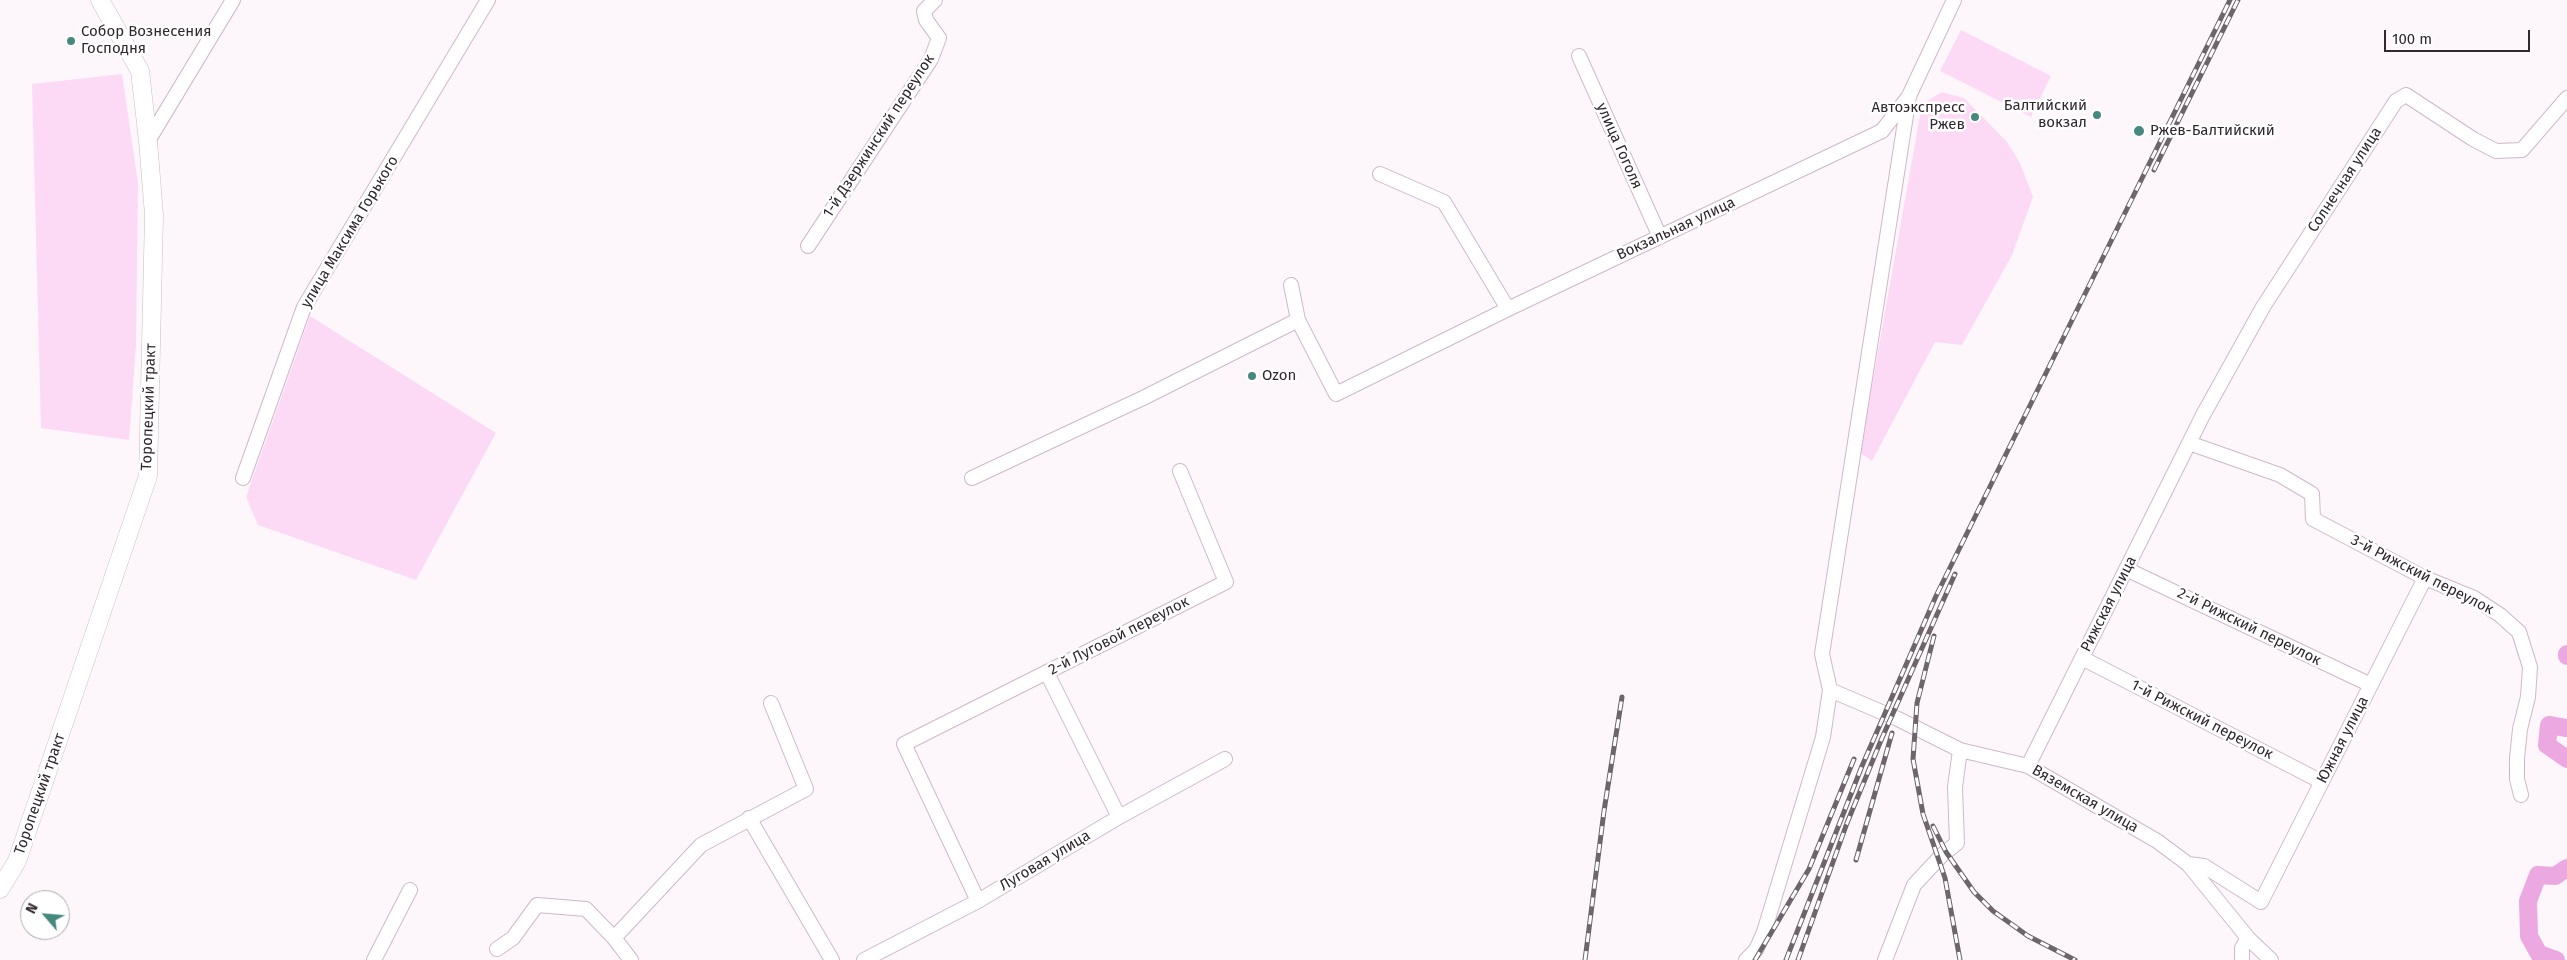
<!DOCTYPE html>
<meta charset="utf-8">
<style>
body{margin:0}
#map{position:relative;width:2567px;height:960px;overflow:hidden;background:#fdf7fb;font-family:"Fira Sans",sans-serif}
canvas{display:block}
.north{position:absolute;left:20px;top:890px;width:50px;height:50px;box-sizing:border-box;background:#fff;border:1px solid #ada9ac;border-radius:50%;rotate:297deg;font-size:14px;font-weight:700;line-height:20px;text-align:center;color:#31272f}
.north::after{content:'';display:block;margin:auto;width:18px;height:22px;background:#45897f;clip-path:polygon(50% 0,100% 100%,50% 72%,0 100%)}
.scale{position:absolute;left:2384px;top:30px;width:146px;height:22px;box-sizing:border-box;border:2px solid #31272f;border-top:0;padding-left:6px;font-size:15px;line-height:18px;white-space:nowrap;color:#31272f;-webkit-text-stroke:4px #fff;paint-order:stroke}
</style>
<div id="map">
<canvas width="2567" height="960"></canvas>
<div class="north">N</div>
<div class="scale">100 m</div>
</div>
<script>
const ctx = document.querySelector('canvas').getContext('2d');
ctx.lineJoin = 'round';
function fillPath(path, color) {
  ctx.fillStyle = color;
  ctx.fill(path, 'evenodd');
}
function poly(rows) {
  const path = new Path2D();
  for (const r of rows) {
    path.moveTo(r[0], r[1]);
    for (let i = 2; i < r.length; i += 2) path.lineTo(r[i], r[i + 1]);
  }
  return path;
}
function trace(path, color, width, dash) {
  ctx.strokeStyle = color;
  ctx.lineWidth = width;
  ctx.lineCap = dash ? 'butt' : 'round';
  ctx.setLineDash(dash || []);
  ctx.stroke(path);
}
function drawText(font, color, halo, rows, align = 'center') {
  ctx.font = font + ' "Fira Sans",sans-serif';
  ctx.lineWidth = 5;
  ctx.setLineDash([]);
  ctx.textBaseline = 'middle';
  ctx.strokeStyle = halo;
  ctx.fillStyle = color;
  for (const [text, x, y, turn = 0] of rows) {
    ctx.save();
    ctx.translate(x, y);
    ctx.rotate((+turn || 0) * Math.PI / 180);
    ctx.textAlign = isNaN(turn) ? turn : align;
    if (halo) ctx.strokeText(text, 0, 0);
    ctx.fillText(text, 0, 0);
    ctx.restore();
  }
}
const green = poly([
 [1961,30,2051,76,2031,117,1940,71],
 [122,74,138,183,136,346,129,440,41,428,32,84],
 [1942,92,1964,98,2007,142,2020,163,2033,197,2012,255,1962,345,1935,342,1872,461,1860,453,1922,104],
 [310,316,496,433,416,580,258,525,246,497]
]);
const river = poly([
 [2567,654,2567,656],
 [2567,728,2549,725,2547,745,2567,759],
 [2556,960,2539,954,2529,936,2528,901,2538,875,2555,876,2567,868]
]);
const minor = poly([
 [1579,56,1660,237],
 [148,141,233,0],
 [1380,174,1444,202,1508,309],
 [808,246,931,59,939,38,926,20,924,11,935,0],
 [1291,285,1298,320,1336,394,1508,309,1882,131,1909,96,1954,0],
 [2189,443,2280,475,2312,494,2313,519,2425,578,2474,598,2500,615,2519,632,2530,667,2528,697,2520,729,2517,758,2517,779,2521,795],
 [243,478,304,307,488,0],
 [972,478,1143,398,1298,320],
 [2126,569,2371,685],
 [2082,658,2322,782],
 [1047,673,1119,817],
 [1830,690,1898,719,1960,750,2028,766,2157,841,2188,864,2248,938,2271,960],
 [2028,766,2203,415,2263,307,2396,101,2406,95,2473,139,2496,151,2522,150,2567,98],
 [749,818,832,960],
 [2188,864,2204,866,2261,902,2425,578],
 [978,901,904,744,1226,582,1180,471],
 [614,938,631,960],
 [497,949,513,938,537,905,586,909,614,938,701,845,806,789,771,703],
 [374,960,410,890],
 [864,960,978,901,1119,817,1225,759],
 [1746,960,1756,950,1764,932,1823,737,1830,690,1822,654,1909,96],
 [1885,960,1914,885,1942,855,1957,843,1955,787,1960,750],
 [2242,960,2242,948,2248,938]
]);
const major = poly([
 [0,889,17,861,148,476,154,215,148,141,140,71,100,0]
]);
const rail = poly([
 [2154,170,2238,0],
 [1934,636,1917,703,1913,759,1923,814,1945,878,1960,960],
 [1933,826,1946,852,1974,892,1993,911,2028,936,2075,960],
 [1856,860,1892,733],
 [1585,960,1604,811,1622,697],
 [1755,960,1809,869,1854,759],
 [1786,960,1862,766,1936,596,2230,0],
 [1798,960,1847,823,1882,738,1955,574]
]);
const markers = [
 [71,41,5,"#45897f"],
 [2097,115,5,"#45897f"],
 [1975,117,5,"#45897f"],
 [2139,131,6,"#45897f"],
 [1252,376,5,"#45897f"]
];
const poiNames = [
 ["Собор Вознесения",81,32],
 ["Господня",81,49],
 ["Балтийский",2087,106,"right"],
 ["вокзал",2087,123,"right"],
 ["Автоэкспресс",1965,108,"right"],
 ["Ржев",1965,125,"right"],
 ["Ржев-Балтийский",2150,131],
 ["Ozon",1262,376]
];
const streetNames = [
 ["1-й Дзержинский переулок",879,136,-57],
 ["улица Гоголя",1619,146,66],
 ["Солнечная улица",2345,180,-57],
 ["Вокзальная улица",1676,229,-25],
 ["улица Максима Горького",350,232,-59],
 ["Торопецкий тракт",149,407,-88],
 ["3-й Рижский переулок",2422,575,27],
 ["Рижская улица",2109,604,-63],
 ["2-й Рижский переулок",2249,627,26],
 ["2-й Луговой переулок",1119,636,-27],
 ["1-й Рижский переулок",2202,720,27],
 ["Южная улица",2343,740,-63],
 ["Торопецкий тракт",40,794,-71],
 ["Вяземская улица",2085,799,30],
 ["Луговая улица",1045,861,-31]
];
fillPath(green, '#fcdaf5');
trace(river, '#eca8e0', 18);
trace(minor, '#d0b7cb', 16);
trace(major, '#d0b7cb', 19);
trace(minor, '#fff', 14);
trace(major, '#fff', 18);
trace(rail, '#6d656b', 5);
trace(rail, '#fff', 3, [9]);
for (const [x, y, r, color] of markers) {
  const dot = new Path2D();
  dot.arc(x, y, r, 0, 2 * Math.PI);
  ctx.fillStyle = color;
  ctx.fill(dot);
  trace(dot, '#fff', 2);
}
drawText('15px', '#31272f', '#fff', poiNames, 'left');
drawText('15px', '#31272f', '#fff', streetNames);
</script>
